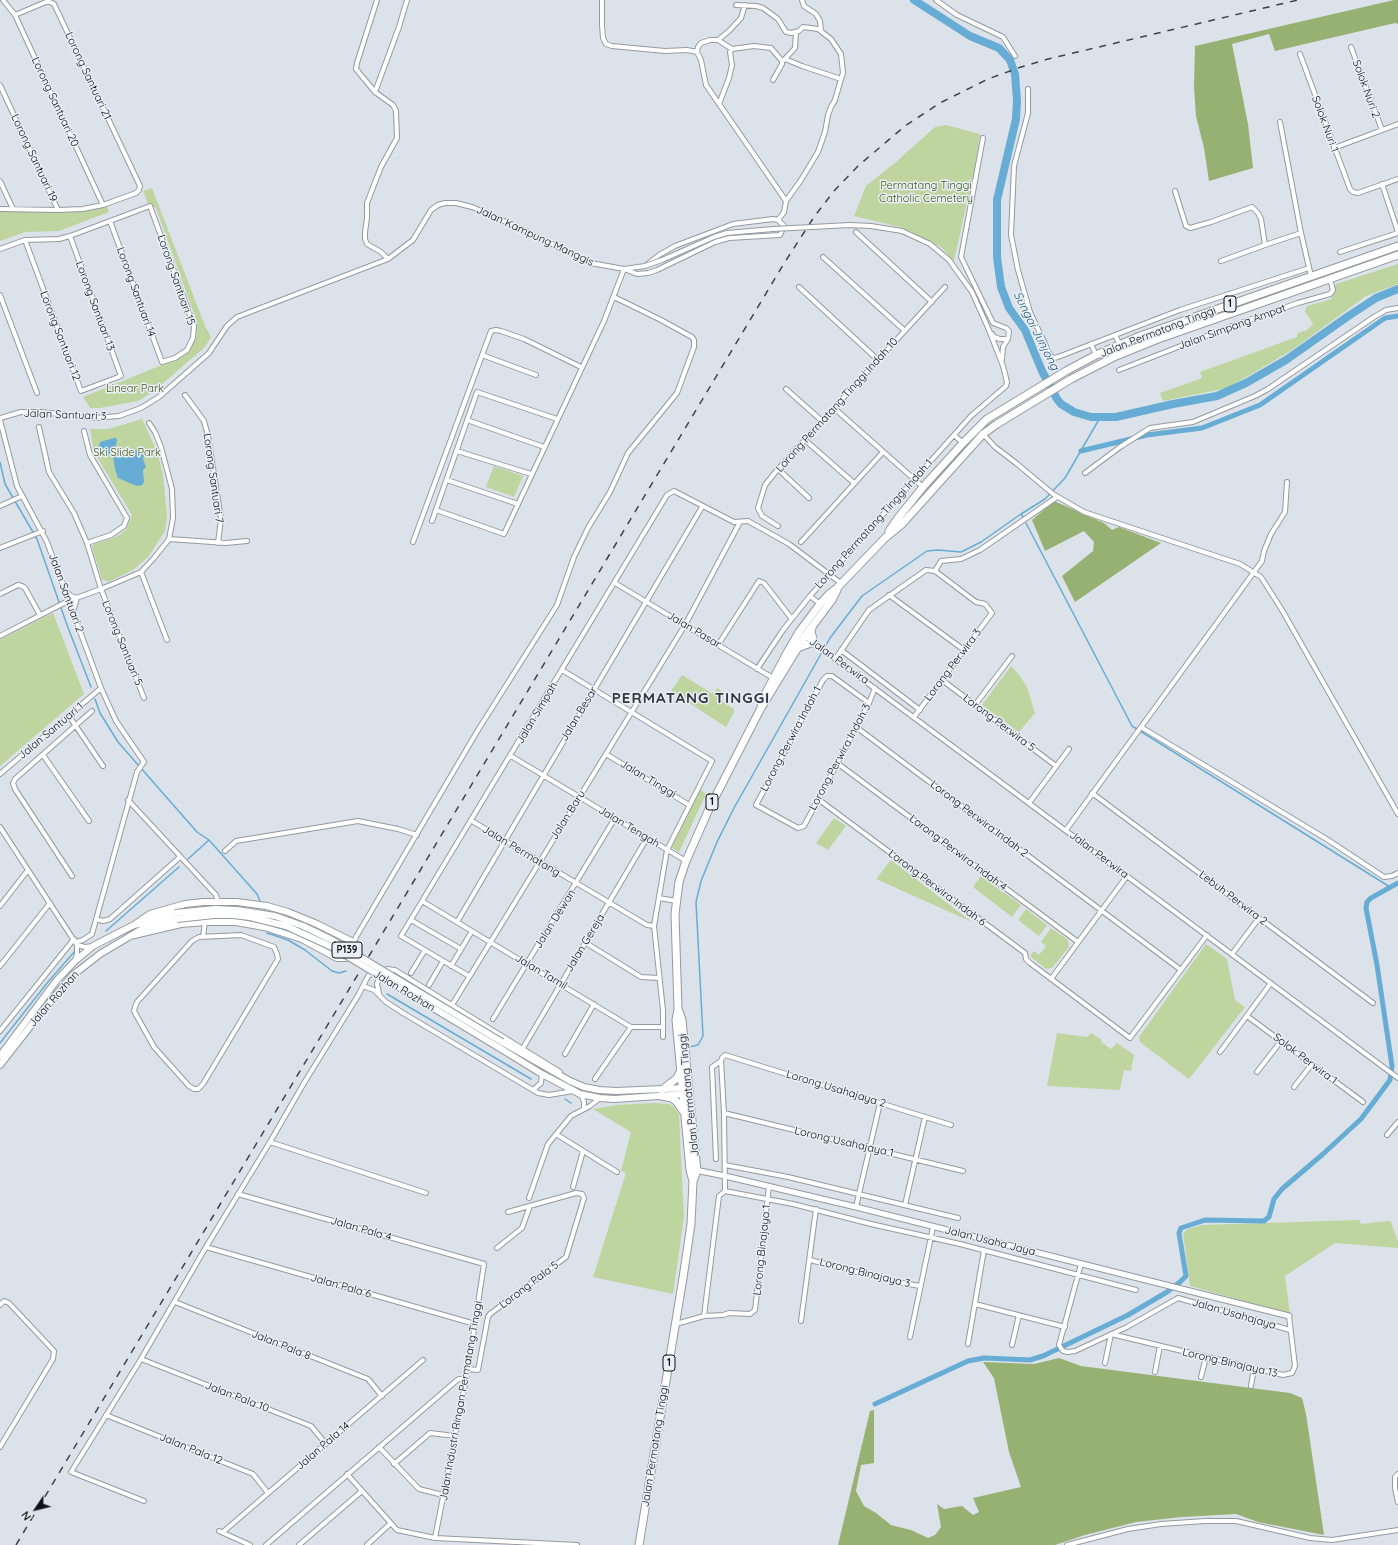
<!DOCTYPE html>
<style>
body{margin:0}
#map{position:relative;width:1398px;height:1545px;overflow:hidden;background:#dce2e9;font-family:Quicksand,sans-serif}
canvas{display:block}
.north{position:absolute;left:16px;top:1489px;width:40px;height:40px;-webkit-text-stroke:3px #e9eff6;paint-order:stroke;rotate:235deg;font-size:11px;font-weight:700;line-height:16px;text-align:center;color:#101214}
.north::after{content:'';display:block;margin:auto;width:14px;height:18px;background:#101214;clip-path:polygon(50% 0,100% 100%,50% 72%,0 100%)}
</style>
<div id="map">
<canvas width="1398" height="1545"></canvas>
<div class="north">N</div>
</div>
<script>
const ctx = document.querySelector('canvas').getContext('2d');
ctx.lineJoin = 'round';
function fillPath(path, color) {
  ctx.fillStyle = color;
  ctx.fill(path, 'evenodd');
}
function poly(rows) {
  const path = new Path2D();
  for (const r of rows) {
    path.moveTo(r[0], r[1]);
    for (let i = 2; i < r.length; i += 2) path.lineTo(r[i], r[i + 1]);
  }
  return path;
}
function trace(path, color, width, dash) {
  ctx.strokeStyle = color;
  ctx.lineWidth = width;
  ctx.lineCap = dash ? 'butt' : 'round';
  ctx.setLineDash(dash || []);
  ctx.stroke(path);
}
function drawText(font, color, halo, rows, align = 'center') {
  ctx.font = font + ' Quicksand,sans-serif';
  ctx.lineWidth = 3;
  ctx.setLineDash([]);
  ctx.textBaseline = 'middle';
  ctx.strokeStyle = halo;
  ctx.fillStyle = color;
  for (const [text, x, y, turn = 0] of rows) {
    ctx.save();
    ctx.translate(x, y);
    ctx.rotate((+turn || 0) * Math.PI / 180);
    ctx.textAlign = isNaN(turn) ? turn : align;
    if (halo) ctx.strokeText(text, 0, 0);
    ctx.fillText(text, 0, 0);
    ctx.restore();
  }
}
const green = poly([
 [946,125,980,134,975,166,954,261,942,248,912,232,900,227,854,216,866,186,896,162,935,127],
 [152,188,205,326,211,337,205,347,154,391,138,401,100,408,90,408,83,397,184,356,196,339,197,322,156,208,148,204,143,191],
 [107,206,109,212,59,231,25,232,0,241,0,211,64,212],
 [1398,264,1398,284,1366,296,1292,350,1260,369,1227,388,1163,401,1160,393,1202,378,1200,372,1297,337,1298,333,1307,330,1313,324,1305,311,1307,306,1332,299,1331,295,1333,295,1336,284],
 [142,419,157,451,163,475,167,516,165,531,148,557,133,570,108,582,102,579,92,547,94,544,116,537,126,530,132,515,94,452,90,429,108,429],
 [494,466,523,476,514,497,486,487],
 [53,613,84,694,0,766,0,640],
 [1011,666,1019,675,1027,687,1035,713,1019,732,982,705],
 [682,675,710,692,711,694,712,692,714,693,717,688,725,693,720,700,734,709,734,712,726,727,671,691],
 [700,789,706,794,679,852,671,847],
 [834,818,846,826,828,850,816,843],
 [891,860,913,877,972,922,876,879],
 [981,876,1021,905,1012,917,973,887],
 [1026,909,1047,925,1039,936,1018,920],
 [1051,928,1068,940,1069,947,1052,968,1046,969,1030,956,1034,951,1039,955,1046,946,1041,942],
 [1206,944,1227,959,1235,1000,1245,1007,1189,1079,1140,1042,1139,1037],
 [1057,1033,1087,1037,1091,1033,1102,1040,1101,1042,1111,1049,1117,1043,1134,1055,1131,1071,1124,1070,1120,1090,1047,1086],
 [654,1103,670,1104,674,1107,679,1115,684,1217,673,1294,593,1277,626,1173,621,1171,631,1132,593,1109,617,1105],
 [1359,1220,1361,1224,1388,1221,1391,1222,1398,1242,1398,1248,1335,1243,1285,1276,1290,1314,1190,1286,1183,1233,1188,1229,1202,1225]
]);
const forest = poly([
 [1394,0,1398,0,1398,24,1395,23,1275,51,1269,34,1232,44,1248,124,1253,168,1209,181,1204,148,1196,116,1194,87,1195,46],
 [1054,501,1104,523,1112,530,1119,527,1161,543,1075,602,1062,576,1093,551,1094,542,1084,531,1045,551,1032,520],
 [1059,1358,1081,1366,1290,1393,1302,1398,1306,1414,1324,1535,1258,1522,1236,1514,1182,1517,1136,1522,1085,1535,1055,1545,838,1545,870,1411,874,1410,874,1463,861,1465,856,1491,864,1506,876,1513,891,1525,911,1530,928,1538,935,1535,941,1527,937,1504,944,1509,962,1506,973,1515,979,1512,973,1498,1021,1487,1009,1452,994,1378,983,1362,1034,1364]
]);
const water = poly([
 [114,438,116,438,117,440,115,449,122,454,128,455,136,450,145,453,143,459,146,467,143,470,144,482,142,485,139,486,134,485,118,478,115,469,113,457,101,451,99,448,100,442]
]);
const stream = poly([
 [0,462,5,484,37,539,67,625,91,687],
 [1021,514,1023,517],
 [1026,523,1132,726,1390,887],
 [95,699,100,713,118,742,197,832,209,840,257,894,260,901],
 [188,859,209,840],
 [106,931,179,867],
 [267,933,288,940,305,950,332,971,339,973,346,971],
 [387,994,531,1079],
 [0,1043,48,982,75,951],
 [689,1047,698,1045,703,1036,696,902,701,881,717,842,734,808,830,638,862,596,927,551,938,550,961,552,981,542,1021,514,1045,499,1065,478,1101,416],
 [565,1099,571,1103]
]);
const canal = poly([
 [1081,451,1147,435,1202,428,1260,405,1385,318,1398,316],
 [875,1404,968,1361,984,1358,1030,1360,1043,1356,1128,1315,1167,1292,1180,1282,1186,1276,1179,1233,1181,1228,1205,1220,1264,1221,1269,1217,1274,1199,1282,1189,1323,1154,1361,1119,1390,1080,1392,1066,1377,965,1366,908,1367,902,1371,898,1398,883]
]);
const river = poly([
 [914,0,970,36,999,48,1010,60,1015,74,1017,100,1016,119,997,200,997,257,1001,287,1009,308,1025,330,1042,371,1057,399,1061,404,1074,412,1091,417,1116,417,1173,404,1217,396,1246,383,1286,360,1347,317,1376,298,1398,289]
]);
const minor = poly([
 [3,0,15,15,103,205],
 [377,0,357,63,356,69,375,92,393,105,396,111,397,138,381,167,367,203,367,218,365,232,365,239,367,244,381,252,388,259],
 [602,0,602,25,603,38,606,44,612,46,665,51,687,50,697,52],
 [802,0,804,6,816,14,820,21,821,31],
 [936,0,957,15,1003,37,1015,56],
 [736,5,756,6,763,8,778,19,786,32,791,33,799,31,803,27,818,29,831,39,841,54,843,73,841,79,835,100,831,107,828,115,825,132,818,152,801,180,786,201,784,212,778,220],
 [718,40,729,31,741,18,745,5],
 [1351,47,1382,130],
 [732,49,718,40,710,40,701,43,698,47,697,52,701,60,706,85,786,201],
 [1300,54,1350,189,1353,192,1358,193,1398,179],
 [785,59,802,66,841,79],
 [783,61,795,48,796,32],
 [0,85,58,210],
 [1028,89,1028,113,1014,166,1011,235,1018,270,1030,312,1051,357,1054,358,1058,357,1180,310,1309,268],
 [375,92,399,27,407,0],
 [719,104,729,78,732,65,730,52,732,49,754,46,771,48,782,61,782,64,773,80],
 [1280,122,1301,233,1311,276],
 [983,138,961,257,993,323,1006,328,1009,331,1008,339,1003,347,1002,360],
 [1334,148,1398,124],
 [0,181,13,209],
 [1382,184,1398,232],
 [1175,191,1186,226,1190,228,1211,222,1252,207,1258,213,1261,219,1265,245],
 [0,209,58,210,83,209,103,205,136,193,139,190,140,186,54,4,50,2,46,2,15,15],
 [856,232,932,302],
 [25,240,81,391,121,376,70,236],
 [0,249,25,240,59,239,70,236,150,206,194,326,193,338,187,350,175,358,162,362,110,221],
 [1340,252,1398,233],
 [823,257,905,331],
 [1221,261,1265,245,1301,233],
 [799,287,878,360],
 [0,295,37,393],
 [992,334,994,337,1000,339,1008,339],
 [1115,335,1120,345],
 [1091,344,1096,355],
 [482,355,536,375],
 [1119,370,1232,326,1298,303,1330,294,1333,290,1330,279],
 [786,389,822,421],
 [185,395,204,421,208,436,221,519,218,543],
 [834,408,923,487],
 [0,418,21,412,41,412,95,418,119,416,141,408,159,397,209,353,227,326,237,317,388,259,413,240,431,210,438,205,445,203,456,203,472,207,513,225,591,263,624,269,645,266,659,255,675,246,733,224,773,219,778,220,784,226,780,235,729,238,715,242,657,270,648,273,637,274,624,269],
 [0,420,17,486,47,542,101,688,116,721,144,762,137,772,92,934,83,940,76,942],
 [467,420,544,447],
 [39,427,49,472,74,513,87,543,101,589,144,698],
 [84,431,90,455,127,518,124,526,111,535,87,543],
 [983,434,995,447,1016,463,1053,494,1084,512,1240,564,1261,577,1282,610,1398,814],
 [954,435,963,443],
 [805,440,854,483],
 [457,451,531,474],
 [778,469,809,498],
 [1085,473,1120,447,1150,428,1193,422,1255,396,1268,389,1374,317,1386,310,1398,308],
 [447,480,518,504],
 [0,506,22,496],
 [436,510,504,534,604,321,624,269],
 [432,521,477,392,557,419],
 [778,526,762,516,758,508,765,485,778,469,945,287],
 [169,539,226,543,247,541],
 [413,542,491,331,496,330,501,331,524,339,581,367],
 [801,542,883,452],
 [0,548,43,531],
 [935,571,941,561,961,559,980,550,1057,497],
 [141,572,167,640],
 [615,583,773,678],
 [65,590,71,596,77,598,73,612],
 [0,594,18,585,22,586,25,588,40,615],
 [889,595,964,650],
 [810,596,820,604],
 [803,635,1398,1078],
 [0,636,68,601,101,589,141,572,154,558,166,543,169,539,173,518,172,489,161,447,155,432,149,423],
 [718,645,759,581,764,583,791,618],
 [841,650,920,710],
 [836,658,869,610,926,570,935,571,976,602,985,604,992,613,914,717],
 [757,669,783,630,810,596,971,416,1006,386,1007,382,1003,366,989,330,972,292,949,260,930,244],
 [562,670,712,761,667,850,654,926,663,1010,663,1037],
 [942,680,1056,766],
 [869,703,832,676,827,676,823,680,756,805,798,828,804,826,869,703,875,688],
 [975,705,1012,656],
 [69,716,103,766],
 [856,727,1181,970],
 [1141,727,1328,840,1384,877,1392,876,1398,873],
 [606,754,689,805],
 [43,755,89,821],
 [511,756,686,861],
 [837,763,1078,942],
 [0,774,101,688],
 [1092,793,1373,1003],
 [818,799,1025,953,1026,959,1030,963,1130,1038,1207,935],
 [128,800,216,895,218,902],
 [1029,803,1069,749],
 [472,821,647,925,654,926],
 [0,827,77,945,77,954,75,961],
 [1066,830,1262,561,1264,551,1271,534,1285,512,1287,482],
 [225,851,236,841,358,821,398,829,417,835],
 [72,876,15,789,13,783,15,779,92,711],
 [659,898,676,901],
 [422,901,631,1027,663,1027],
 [0,906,28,870],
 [96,919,103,921,110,919,180,857],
 [411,920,461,949],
 [457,922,702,507],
 [241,935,274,947,277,954,278,959,203,1084,198,1089,194,1089,189,1086,154,1047,134,1011,135,1007,137,1002,192,941,199,937,241,935],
 [203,937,205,922],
 [586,943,641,977,659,978],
 [77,945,85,947,93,946],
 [353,946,356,937,478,730,557,605,574,557,588,528,610,492,628,453,677,393,694,347,694,340,692,337,661,320,614,297],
 [1232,954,1259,918],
 [0,966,50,903],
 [451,966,472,931],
 [382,972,387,969,395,970,560,1072],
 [411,973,425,950],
 [469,976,401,936,667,495,674,491,734,522,748,521,789,544,842,584],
 [1051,979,1127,876],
 [429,985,443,961],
 [363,986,374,990,386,1002,403,1013,538,1093,549,1095,573,1091],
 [379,993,377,984,380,975],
 [452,1005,685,625,740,522],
 [1247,1016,1363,1102],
 [493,1019,615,818],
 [0,1031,74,939],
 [523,1048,647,838],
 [1220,1052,1271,983],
 [565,1054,594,1004],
 [1257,1072,1281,1041],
 [595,1079,631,1027],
 [1294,1087,1312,1064],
 [533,1090,541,1083,542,1074],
 [581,1094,584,1102,584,1109],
 [724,1113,963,1171],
 [556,1134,617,1172],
 [1387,1135,1398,1122],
 [270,1142,426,1193],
 [716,1159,712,1067,721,1061],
 [725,1165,788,1177,958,1218],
 [573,1187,583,1151],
 [725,1191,793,1204,871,1224,960,1244,1136,1290],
 [238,1194,484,1264,468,1369,435,1538],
 [529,1198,548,1144,571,1116,590,1106,600,1098],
 [905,1205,925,1117],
 [856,1207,880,1103],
 [206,1247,475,1324],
 [497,1248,522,1228,530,1206],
 [810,1260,896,1282,920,1286],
 [1081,1264,1059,1345,1063,1351,1068,1352,1075,1351,1127,1327,1178,1298,1290,1330],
 [175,1302,368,1379,382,1396],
 [975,1304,1065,1327],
 [0,1305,4,1301,9,1303,54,1351,53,1359,0,1447],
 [704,1316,719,1196,725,1191,724,1113,721,1061,722,1058,725,1055,951,1125],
 [801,1321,816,1209],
 [676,1324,704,1316,723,1315,729,1313,750,1314,755,1310,769,1186],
 [910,1337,933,1227],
 [968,1344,984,1250],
 [1012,1345,1019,1315],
 [141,1359,311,1426,326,1444],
 [1105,1363,1111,1334,1283,1375,1292,1373,1295,1366,1289,1316],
 [468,1369,478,1370,488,1317,490,1314,566,1257,584,1198,582,1194,576,1193,508,1212],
 [1155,1372,1160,1346],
 [1201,1377,1206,1357],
 [1251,1386,1254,1368],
 [106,1415,253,1474,268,1493],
 [379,1447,419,1489,443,1495],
 [394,1464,430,1433,455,1436],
 [347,1474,397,1530,435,1538,577,1545],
 [1398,1474,1395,1477,1395,1488,1398,1502],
 [144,1501,71,1472,141,1359,206,1247,270,1142,304,1083,359,994,366,980,369,975,376,973],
 [219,1531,250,1545],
 [223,1532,423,1360],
 [266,1545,456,1381,459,1379,466,1379],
 [299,1545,362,1491],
 [367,1545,391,1523],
 [1067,1545,1128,1529,1161,1524,1205,1521,1236,1521,1310,1538,1332,1540,1398,1530]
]);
const tertiary = poly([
 [695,1170,725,1176,856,1207,1289,1316]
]);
const primary = poly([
 [130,936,181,924,205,922,236,922,264,927,302,939,337,958,346,958,349,956,353,950,353,946,351,941,317,924,288,912,267,906,237,902,203,902,185,904,150,914,134,925],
 [502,1042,570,1081,584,1087,599,1090,616,1091,687,1088],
 [498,1047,542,1074,580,1094,600,1098,614,1099,687,1094],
 [0,1056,57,980,75,961,93,946,122,931,134,925,175,913],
 [0,1065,36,1019,73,975,100,954,142,929,177,919]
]);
const trunk = poly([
 [889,531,898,518,923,487,963,443,987,419,1066,371,1096,355,1140,336,1398,246],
 [797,648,814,642,811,632,812,628],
 [761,708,762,700,788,651,799,632,820,604,829,594,837,588,885,538,902,524,983,434,997,424,1071,379,1116,356,1158,339,1398,255],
 [662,1090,677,1078,681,1070],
 [661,1096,672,1098,677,1102,683,1111],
 [693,1181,690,1170,676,1020,678,1009,675,914,679,882,686,861,709,809,761,708,805,636,832,600,837,590],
 [639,1545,683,1278,691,1224,693,1181,697,1171,682,1020,679,1011]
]);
const rail = poly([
 [16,1545,783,265,814,217,834,191,858,166,905,126,940,103,988,79,1021,67,1048,59,1298,0]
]);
const minorBridge = poly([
 [645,266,662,260,714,237,727,233,773,229,850,225,871,226,902,231,930,244]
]);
const primaryBridge = poly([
 [175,913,215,909,237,910,275,916,303,926,332,940,502,1042],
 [177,919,214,915,233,915,250,917,286,926,332,947,498,1047]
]);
const shields = [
 [1230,304,12],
 [712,802,12],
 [347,950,30],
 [669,1363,12]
];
const shieldNames = [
 ["1",1230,304],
 ["1",712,802],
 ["P139",347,950],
 ["1",669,1363]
];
const streetNames = [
 ["Lorong Santuari 21",88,76,65],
 ["Solok Nuri 2",1366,89,70],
 ["Lorong Santuari 20",55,102,65],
 ["Solok Nuri 1",1325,124,70],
 ["Lorong Santuari 19",34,158,65],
 ["Jalan Kampung Manggis",535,236,25],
 ["Lorong Santuari 15",176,280,71],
 ["Lorong Santuari 14",136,292,70],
 ["Lorong Santuari 13",95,306,70],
 ["Jalan Simpang Ampat",1232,327,-20],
 ["Jalan Permatang Tinggi",1158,332,-21],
 ["Lorong Santuari 12",60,336,69],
 ["Lorong Permatang Tinggi Indah 10",837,405,-48],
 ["Jalan Santuari 3",65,415,2],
 ["Lorong Santuari 7",213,478,82],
 ["Lorong Permatang Tinggi Indah 1",874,524,-48],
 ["Jalan Santuari 2",66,593,70],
 ["Jalan Pasar",694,630,31],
 ["Lorong Santuari 5",122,643,68],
 ["Jalan Perwira",839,661,36],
 ["Lorong Perwira 3",953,665,-53],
 ["Jalan Simpah",537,713,-59],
 ["Jalan Besar",579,714,-59],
 ["Lorong Perwira 5",999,723,37],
 ["Jalan Santuari 1",51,731,-40],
 ["Lorong Perwira Indah 1",791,739,-62],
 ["Lorong Perwira Indah 3",840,757,-62],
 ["Jalan Tinggi",648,779,31],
 ["Jalan Baru",568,815,-58],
 ["Lorong Perwira Indah 2",979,819,37],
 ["Jalan Tengah",629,827,31],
 ["Jalan Permatang",521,851,31],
 ["Lorong Perwira Indah 4",958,853,37],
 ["Jalan Perwira",1099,855,37],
 ["Lorong Perwira Indah 6",937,888,37],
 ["Lebuh Perwira 2",1233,898,37],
 ["Jalan Dewan",555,919,-58],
 ["Jalan Gereja",585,943,-59],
 ["Jalan Tamil",541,972,31],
 ["Jalan Rozhan",404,991,31],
 ["Jalan Rozhan",54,999,-49],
 ["Solok Perwira 1",1305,1059,37],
 ["Lorong Usahajaya 2",836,1089,17],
 ["Jalan Permatang Tinggi",689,1095,-96],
 ["Lorong Usahajaya 1",844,1142,13],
 ["Jalan Pala 4",361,1229,16],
 ["Jalan Usaha Jaya",990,1241,14],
 ["Lorong Binajaya 1",762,1250,-84],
 ["Lorong Binajaya 3",865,1273,14],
 ["Lorong Pala 5",529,1285,-37],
 ["Jalan Pala 6",341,1286,16],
 ["Jalan Usahajaya",1234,1314,16],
 ["Jalan Pala 8",281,1345,22],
 ["Lorong Binajaya 13",1230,1363,13],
 ["Jalan Pala 10",237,1397,21],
 ["Jalan Industri Ringan Permatang Tinggi",461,1401,-80],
 ["Jalan Pala 14",323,1446,-41],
 ["Jalan Permatang Tinggi",655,1446,-81],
 ["Jalan Pala 12",191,1449,22]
];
const parkNames = [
 ["Permatang Tinggi",926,186],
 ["Catholic Cemetery",926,199],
 ["Linear Park",135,389],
 ["Ski Slide Park",127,453]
];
const waterNames = [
 ["Sungai Junjong",1036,331,63]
];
const districtNames = [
 ["PERMATANG TINGGI",691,698]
];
fillPath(green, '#bed59f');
fillPath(forest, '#97b172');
fillPath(water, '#67acd4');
trace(stream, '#67acd4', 1.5);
trace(canal, '#67acd4', 5);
trace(river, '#67acd4', 8);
trace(minor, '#949aa0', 6);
trace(tertiary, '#949aa0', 7);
trace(primary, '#949aa0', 8);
trace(trunk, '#949aa0', 9);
trace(minor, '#fff', 4);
trace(tertiary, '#fff', 5);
trace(primary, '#fff', 6);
trace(trunk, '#fff', 7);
trace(rail, '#404246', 1.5, [7, 7]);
trace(minorBridge, '#949aa0', 6, []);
trace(primaryBridge, '#949aa0', 8, []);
trace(minorBridge, '#fff', 4);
trace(primaryBridge, '#fff', 6);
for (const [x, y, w] of shields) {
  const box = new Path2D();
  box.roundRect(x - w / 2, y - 8, w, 16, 3);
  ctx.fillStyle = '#e9eff6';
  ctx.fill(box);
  trace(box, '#101214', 1);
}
drawText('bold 10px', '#101214', null, shieldNames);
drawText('11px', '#101214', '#e9eff6', streetNames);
drawText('11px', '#425915', '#e9eff6', parkNames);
drawText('italic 12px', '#265b77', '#e9eff6', waterNames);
ctx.letterSpacing = '1px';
drawText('bold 15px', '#33383d', '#e9eff6', districtNames);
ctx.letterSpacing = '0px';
</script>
